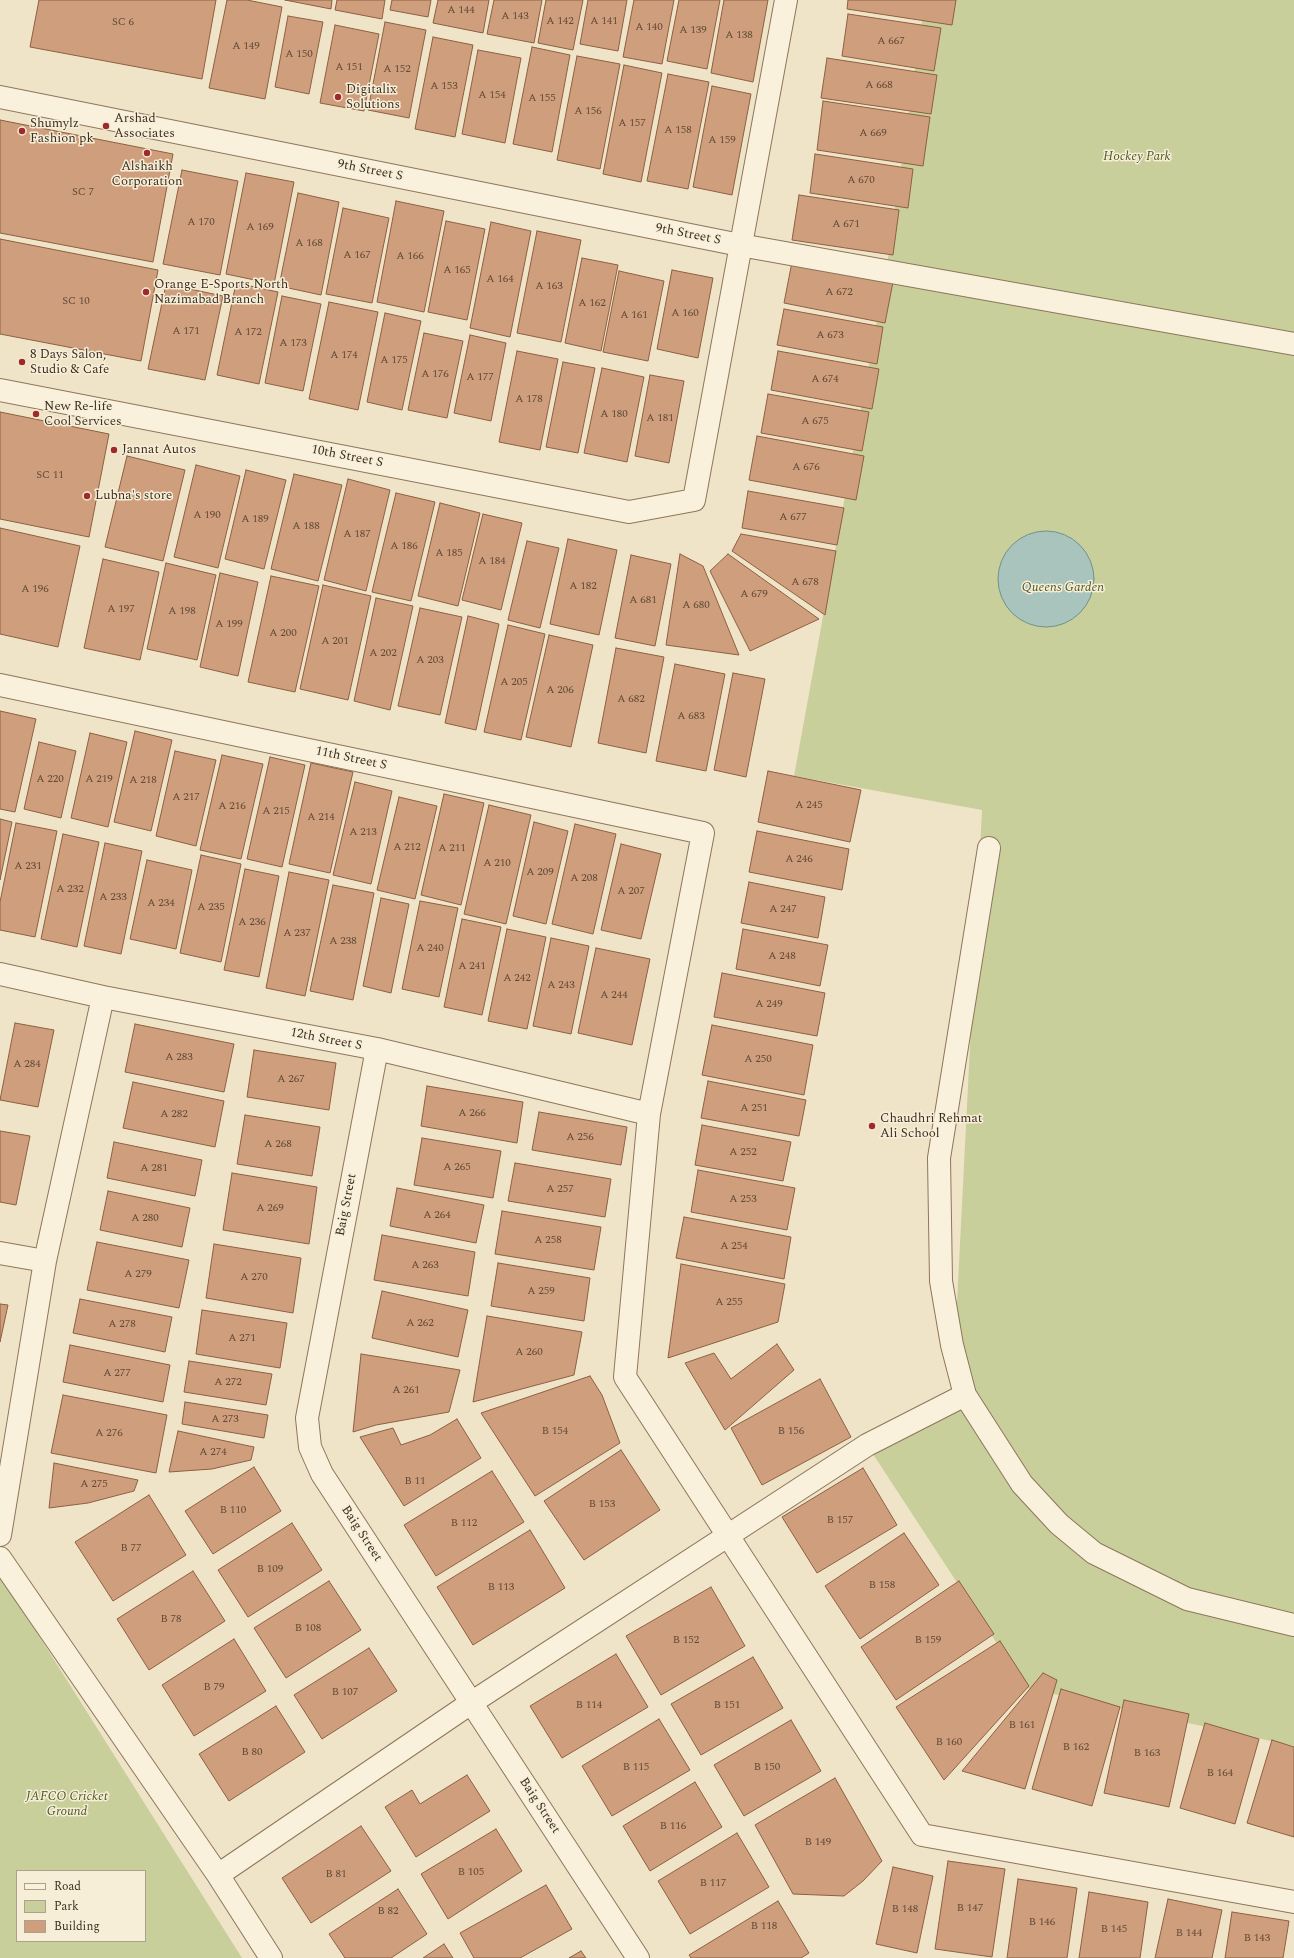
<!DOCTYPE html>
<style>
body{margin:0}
#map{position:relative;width:1294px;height:1958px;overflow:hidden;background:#f0e4c8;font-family:Spectral,serif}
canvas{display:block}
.legend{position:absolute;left:16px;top:1870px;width:130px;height:72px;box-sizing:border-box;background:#f7eed8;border:1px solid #ada18e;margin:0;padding:5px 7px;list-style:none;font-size:12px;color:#3d2e20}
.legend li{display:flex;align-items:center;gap:8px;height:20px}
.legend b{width:20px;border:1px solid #ada18e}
</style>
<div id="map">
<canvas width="1294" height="1958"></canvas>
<ul class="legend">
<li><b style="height:5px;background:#faf1dc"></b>Road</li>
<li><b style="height:11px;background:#c9cf9b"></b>Park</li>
<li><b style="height:11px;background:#cf9f7d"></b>Building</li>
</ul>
</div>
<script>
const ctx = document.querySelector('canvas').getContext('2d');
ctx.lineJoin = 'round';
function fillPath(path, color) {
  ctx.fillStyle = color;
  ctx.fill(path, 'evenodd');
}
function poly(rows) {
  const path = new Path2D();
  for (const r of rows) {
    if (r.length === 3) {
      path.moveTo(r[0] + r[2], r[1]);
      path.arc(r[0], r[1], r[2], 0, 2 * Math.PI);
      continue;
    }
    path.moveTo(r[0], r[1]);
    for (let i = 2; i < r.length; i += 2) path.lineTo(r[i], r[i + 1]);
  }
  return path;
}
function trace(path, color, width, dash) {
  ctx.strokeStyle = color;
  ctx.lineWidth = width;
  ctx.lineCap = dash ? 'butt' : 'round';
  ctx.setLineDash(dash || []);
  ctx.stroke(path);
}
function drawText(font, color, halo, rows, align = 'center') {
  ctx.font = font + ' Spectral,serif';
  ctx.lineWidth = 3;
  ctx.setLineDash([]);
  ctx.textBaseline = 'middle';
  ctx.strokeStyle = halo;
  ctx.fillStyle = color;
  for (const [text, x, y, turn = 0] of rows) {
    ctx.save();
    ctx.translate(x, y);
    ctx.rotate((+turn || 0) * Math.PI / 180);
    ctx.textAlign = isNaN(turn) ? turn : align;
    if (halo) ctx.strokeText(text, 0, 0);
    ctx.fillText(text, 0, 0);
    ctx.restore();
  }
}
const green = poly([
 [925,0,1294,0,1294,1746,1026,1688,867,1445,952,1401,982,810,794,776,886,271],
 [0,1574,242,1958,0,1958],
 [17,1871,145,1871,145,1941,17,1941]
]);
const water = poly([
 [1046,579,48]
]);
const building = poly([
 [39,0,216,0,202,79,30,47,39,0],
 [227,0,247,0,282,7,265,99,209,88,227,0],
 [285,0,332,0,331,9,285,0],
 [337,0,385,0,382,19,335,10,337,0],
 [392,0,431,0,428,17,390,10,392,0],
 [438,0,489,0,483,33,433,23,438,0],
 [494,0,542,0,534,43,487,34,494,0],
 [546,0,583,0,573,50,538,43,546,0],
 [588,0,627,0,618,51,580,44,588,0],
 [634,0,674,0,662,64,623,57,634,0],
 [679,0,720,0,707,69,667,61,679,0],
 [724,0,768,0,753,82,711,73,724,0],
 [848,0,956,0,952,25,847,9,848,0],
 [848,14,941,28,934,71,842,56,848,14],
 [288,16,323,22,309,94,275,87,288,16],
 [385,22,426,30,409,118,368,110,385,22],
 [335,25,379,34,364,111,320,103,335,25],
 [433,37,473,45,455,137,415,129,433,37],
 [532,47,570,55,552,152,513,144,532,47],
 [478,50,521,58,505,143,462,134,478,50],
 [577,56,620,64,600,169,557,160,577,56],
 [827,58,937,75,931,114,821,98,827,58],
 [624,65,662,73,641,182,603,174,624,65],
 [668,74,709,82,688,189,647,181,668,74],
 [712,86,751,94,732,195,693,187,712,86],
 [823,101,930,117,923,166,817,150,823,101],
 [0,120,173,154,153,262,0,233,0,120],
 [815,154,913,169,908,208,810,193,815,154],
 [182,170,238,181,220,275,163,264,182,170],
 [246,173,294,182,274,284,226,274,246,173],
 [298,193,339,202,321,295,279,286,298,193],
 [799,195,899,210,893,255,792,240,799,195],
 [396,201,444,211,424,312,377,302,396,201],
 [343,208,389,218,372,303,326,294,343,208],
 [446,221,485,229,467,320,428,312,446,221],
 [491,222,531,231,510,337,470,328,491,222],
 [537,231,581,240,561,342,517,333,537,231],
 [0,239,158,270,141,361,0,334,0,239],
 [582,258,618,265,601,351,565,343,582,258],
 [792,262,893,282,885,323,784,303,792,262],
 [672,270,713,278,698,358,657,349,672,270],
 [619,271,664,281,648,361,603,352,619,271],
 [236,283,278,292,259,384,217,375,236,283],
 [166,284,223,296,205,380,148,369,166,284],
 [282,296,321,304,303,391,265,383,282,296],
 [329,302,378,312,358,410,309,399,329,302],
 [784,309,883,327,877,364,777,345,784,309],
 [385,313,421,321,402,410,367,402,385,313],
 [424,333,463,341,447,418,408,410,424,333],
 [470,335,506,343,491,421,454,413,470,335],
 [517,351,558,359,540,450,499,442,517,351],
 [778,351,879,369,872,409,771,390,778,351],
 [563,362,595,368,578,453,546,447,563,362],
 [602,368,644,377,627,462,584,453,602,368],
 [650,375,684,381,669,463,635,456,650,375],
 [768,394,869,412,862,451,761,433,768,394],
 [0,412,109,434,89,537,0,519,0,412],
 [757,436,864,456,856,500,749,480,757,436],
 [127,456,185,470,163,561,105,547,127,456],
 [196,465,240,476,218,568,174,557,196,465],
 [246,470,286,480,264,569,225,559,246,470],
 [294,474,342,485,318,581,271,569,294,474],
 [348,479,390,490,366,591,324,580,348,479],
 [748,491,844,508,837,545,742,528,748,491],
 [396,493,435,502,411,601,372,592,396,493],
 [440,503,480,513,458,606,418,596,440,503],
 [483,514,522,523,501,610,462,600,483,514],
 [0,528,80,546,58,647,0,634,0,528],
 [741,534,836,551,825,615,732,551,741,534],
 [568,539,617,550,599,635,550,624,568,539],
 [527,541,559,548,540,628,508,620,527,541],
 [680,554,703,566,739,655,666,645,680,554],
 [728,554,819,619,750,651,710,571,728,554],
 [631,555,671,564,655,646,615,638,631,555],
 [103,559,159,572,140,660,84,648,103,559],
 [166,563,216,575,197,660,147,649,166,563],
 [220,573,258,582,238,676,200,667,220,573],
 [271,576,319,586,295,692,248,682,271,576],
 [323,585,371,596,348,700,300,689,323,585],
 [376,598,413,606,390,710,354,701,376,598],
 [420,608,462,617,440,715,398,706,420,608],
 [468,616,499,624,476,730,445,723,468,616],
 [508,625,545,634,521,740,484,732,508,625],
 [549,635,593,645,571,747,526,737,549,635],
 [616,648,664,657,646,753,598,743,616,648],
 [675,664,725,674,706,771,656,761,675,664],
 [733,673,765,679,746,777,714,770,733,673],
 [0,711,36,719,15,812,0,809,0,711],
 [135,731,172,740,151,831,114,822,135,731],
 [90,733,127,742,108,827,71,818,90,733],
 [39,742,76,751,61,818,24,809,39,742],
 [175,751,216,760,196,846,156,836,175,751],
 [222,755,263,764,241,859,200,850,222,755],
 [270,757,305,765,282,867,247,859,270,757],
 [311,763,353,772,330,873,289,864,311,763],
 [768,771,861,790,850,842,758,822,768,771],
 [355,782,392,791,371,884,333,875,355,782],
 [444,794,484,803,461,905,421,895,444,794],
 [399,797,437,806,415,899,377,890,399,797],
 [489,805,531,815,506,924,464,914,489,805],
 [0,819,12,822,0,880,0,819],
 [534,822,568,831,546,924,513,916,534,822],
 [16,823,57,831,35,937,0,930,0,902,16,823],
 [575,824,616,834,593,934,552,924,575,824],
 [757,831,849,849,842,890,749,872,757,831],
 [63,834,99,842,77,947,41,939,63,834],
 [105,843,142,851,121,954,84,946,105,843],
 [621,844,661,854,641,939,601,930,621,844],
 [201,855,241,864,221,962,180,953,201,855],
 [147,860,192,870,176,949,130,939,147,860],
 [245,869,279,876,259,977,224,970,245,869],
 [289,872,329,880,305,996,266,988,289,872],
 [749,882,825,897,818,938,741,923,749,882],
 [333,885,374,893,353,1000,310,991,333,885],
 [381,898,409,904,391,993,363,986,381,898],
 [420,901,458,908,439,997,402,989,420,901],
 [462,919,501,927,482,1015,444,1007,462,919],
 [507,929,546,937,527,1029,488,1021,507,929],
 [743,929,828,945,820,986,736,969,743,929],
 [551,938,589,946,571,1034,533,1026,551,938],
 [596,948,650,959,632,1045,578,1033,596,948],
 [722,973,825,993,817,1036,714,1017,722,973],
 [15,1023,54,1030,38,1107,0,1100,15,1023],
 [135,1024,234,1044,224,1092,125,1072,135,1024],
 [712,1025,813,1045,804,1095,702,1075,712,1025],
 [254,1050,336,1063,329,1110,247,1097,254,1050],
 [708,1081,806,1100,799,1136,701,1118,708,1081],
 [133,1082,224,1101,215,1147,123,1128,133,1082],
 [427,1086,523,1102,517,1143,421,1126,427,1086],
 [539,1112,627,1127,621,1165,532,1150,539,1112],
 [245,1115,320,1127,312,1176,237,1164,245,1115],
 [702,1125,791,1142,783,1181,695,1165,702,1125],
 [0,1131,30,1136,16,1205,0,1202,0,1131],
 [422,1138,501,1151,493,1198,414,1185,422,1138],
 [114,1142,202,1160,195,1196,107,1178,114,1142],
 [515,1163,611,1179,605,1217,508,1201,515,1163],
 [698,1170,795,1188,787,1230,691,1212,698,1170],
 [232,1173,317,1187,309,1244,223,1230,232,1173],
 [397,1188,484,1205,476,1243,390,1226,397,1188],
 [108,1191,190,1208,182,1247,100,1230,108,1191],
 [502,1211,601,1227,594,1270,495,1254,502,1211],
 [684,1217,791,1237,784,1279,676,1258,684,1217],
 [382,1235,475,1252,468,1296,374,1280,382,1235],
 [97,1242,189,1260,179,1308,87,1290,97,1242],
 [214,1244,301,1258,293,1313,206,1298,214,1244],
 [498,1263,590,1278,584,1321,491,1306,498,1263],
 [681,1264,785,1284,778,1322,668,1358,681,1264],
 [382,1291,468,1310,458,1357,372,1338,382,1291],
 [80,1299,172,1317,165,1352,73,1333,80,1299],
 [0,1304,8,1305,0,1342,0,1304],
 [202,1310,287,1323,280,1368,196,1354,202,1310],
 [487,1316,582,1332,574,1375,473,1402,487,1316],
 [777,1344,794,1370,725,1430,685,1363,714,1353,731,1379,777,1344],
 [70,1345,170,1365,163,1402,63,1382,70,1345],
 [361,1354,460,1370,449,1412,376,1425,353,1432,361,1354],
 [189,1361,272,1374,266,1405,184,1392,189,1361],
 [590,1376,602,1395,620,1443,535,1496,481,1413,590,1376],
 [820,1379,851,1437,762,1485,731,1428,820,1379],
 [63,1395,167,1415,156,1473,51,1453,63,1395],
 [185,1402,268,1415,264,1438,182,1424,185,1402],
 [457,1419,481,1458,404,1506,360,1437,393,1428,401,1445,430,1435,457,1419],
 [178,1431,254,1447,251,1460,212,1469,169,1472,178,1431],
 [621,1450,660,1510,584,1560,544,1501,621,1450],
 [54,1463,138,1480,134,1491,88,1503,49,1508,54,1463],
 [254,1467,281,1511,213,1554,185,1511,254,1467],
 [863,1468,897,1525,817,1573,782,1517,863,1468],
 [492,1471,524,1522,436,1576,404,1525,492,1471],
 [149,1495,186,1555,113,1601,75,1542,149,1495],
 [292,1523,322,1570,248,1617,218,1570,292,1523],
 [530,1530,565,1588,473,1645,437,1587,530,1530],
 [904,1533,939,1585,860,1639,825,1586,904,1533],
 [193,1571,225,1621,149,1670,117,1619,193,1571],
 [329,1581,361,1630,286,1678,254,1628,329,1581],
 [959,1581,994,1634,896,1700,861,1647,959,1581],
 [711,1587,745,1646,661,1695,626,1636,711,1587],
 [234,1639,266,1691,194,1736,162,1685,234,1639],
 [1000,1641,1029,1686,944,1780,896,1707,1000,1641],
 [369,1648,397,1691,322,1739,294,1695,369,1648],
 [616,1654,648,1707,562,1758,530,1706,616,1654],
 [753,1657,783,1708,701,1755,671,1704,753,1657],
 [1043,1673,1057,1680,1025,1789,962,1771,1043,1673],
 [1061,1689,1120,1707,1092,1806,1032,1789,1061,1689],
 [1124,1700,1189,1714,1169,1807,1104,1793,1124,1700],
 [276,1706,305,1752,229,1801,199,1754,276,1706],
 [659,1719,690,1770,612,1816,582,1766,659,1719],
 [791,1720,821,1771,744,1816,714,1765,791,1720],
 [1205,1723,1259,1739,1235,1824,1180,1808,1205,1723],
 [1272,1740,1294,1747,1294,1837,1247,1823,1272,1740],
 [467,1775,490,1811,416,1857,385,1807,412,1790,420,1804,467,1775],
 [835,1778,882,1861,863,1881,844,1896,793,1894,755,1825,835,1778],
 [695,1782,722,1827,650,1871,623,1826,695,1782],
 [361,1826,391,1871,311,1923,282,1878,361,1826],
 [496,1829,522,1871,448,1919,421,1874,496,1829],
 [737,1833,769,1887,690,1934,658,1881,737,1833],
 [948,1861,1005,1869,992,1957,935,1949,948,1861],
 [893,1867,933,1876,917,1953,876,1944,893,1867],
 [1018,1879,1077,1888,1067,1958,1007,1958,1018,1879],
 [546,1885,572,1929,520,1958,474,1958,460,1933,546,1885],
 [398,1889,427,1934,391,1958,345,1958,329,1934,398,1889],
 [1089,1892,1148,1902,1140,1958,1079,1958,1089,1892],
 [1168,1899,1222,1910,1212,1958,1155,1958,1168,1899],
 [778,1901,809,1953,801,1958,691,1958,689,1955,778,1901],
 [1232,1912,1289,1921,1283,1958,1225,1958,1232,1912],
 [444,1944,453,1958,423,1958,444,1944],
 [581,1951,586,1958,569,1958,581,1951]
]);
const street = poly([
 [0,97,740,245,1294,344],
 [0,390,629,512,694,500,786,0],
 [0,685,703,833,649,1114,625,1377,922,1835,1294,1902],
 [0,974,103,997,377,1049,649,1114],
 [377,1049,307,1418,310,1447,322,1474,638,1958],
 [0,1253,45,1261],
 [965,1395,1022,1484,1059,1524,1094,1553,1187,1599,1294,1625],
 [0,1535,45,1261,103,997],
 [0,1558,218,1875,271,1958],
 [218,1875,471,1703,867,1445,965,1395,952,1345,941,1281,939,1158,989,848]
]);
const markers = [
 [338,97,4,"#9e2a2b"],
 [106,126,4,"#9e2a2b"],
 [22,131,4,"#9e2a2b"],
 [147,153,4,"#9e2a2b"],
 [146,292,4,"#9e2a2b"],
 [22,362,4,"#9e2a2b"],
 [36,414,4,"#9e2a2b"],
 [114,450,4,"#9e2a2b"],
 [87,496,4,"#9e2a2b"],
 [872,1126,4,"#9e2a2b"]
];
const numberNames = [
 ["A 144",461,11],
 ["A 143",515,17],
 ["A 142",560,22],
 ["A 141",604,22],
 ["SC 6",123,23],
 ["A 140",649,28],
 ["A 139",693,31],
 ["A 138",739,36],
 ["A 667",891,42],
 ["A 149",246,47],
 ["A 150",299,55],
 ["A 151",349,68],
 ["A 152",397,70],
 ["A 668",879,86],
 ["A 153",444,87],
 ["A 154",492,96],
 ["A 155",542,99],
 ["A 156",588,112],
 ["A 157",632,124],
 ["A 158",678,131],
 ["A 669",873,134],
 ["A 159",722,141],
 ["A 670",861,181],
 ["SC 7",83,193],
 ["A 170",201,223],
 ["A 671",846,225],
 ["A 169",260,228],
 ["A 168",309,244],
 ["A 167",357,256],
 ["A 166",410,257],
 ["A 165",457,271],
 ["A 164",500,280],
 ["A 163",549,287],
 ["A 672",839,293],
 ["SC 10",76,302],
 ["A 162",592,304],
 ["A 160",685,314],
 ["A 161",634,316],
 ["A 171",186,332],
 ["A 172",248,333],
 ["A 673",830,336],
 ["A 173",293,344],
 ["A 174",344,356],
 ["A 175",394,361],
 ["A 176",435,375],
 ["A 177",480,378],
 ["A 674",825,380],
 ["A 178",529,400],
 ["A 180",614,415],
 ["A 181",660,419],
 ["A 675",815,422],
 ["A 676",806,468],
 ["SC 11",50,476],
 ["A 190",207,516],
 ["A 677",793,518],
 ["A 189",255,520],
 ["A 188",306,527],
 ["A 187",357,535],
 ["A 186",404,547],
 ["A 185",449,554],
 ["A 184",492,562],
 ["A 678",805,583],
 ["A 182",583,587],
 ["A 196",35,590],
 ["A 679",754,595],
 ["A 681",643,601],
 ["A 680",696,606],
 ["A 197",121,610],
 ["A 198",182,612],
 ["A 199",229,625],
 ["A 200",283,634],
 ["A 201",335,642],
 ["A 202",383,654],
 ["A 203",430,661],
 ["A 205",514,683],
 ["A 206",560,691],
 ["A 682",631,700],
 ["A 683",691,717],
 ["A 220",50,780],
 ["A 219",99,780],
 ["A 218",143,781],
 ["A 217",186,798],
 ["A 245",809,806],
 ["A 216",232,807],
 ["A 215",276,812],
 ["A 214",321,818],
 ["A 213",363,833],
 ["A 212",407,848],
 ["A 211",452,849],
 ["A 246",799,860],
 ["A 210",497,864],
 ["A 231",28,867],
 ["A 209",540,873],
 ["A 208",584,879],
 ["A 232",70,890],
 ["A 207",631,892],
 ["A 233",113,898],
 ["A 234",161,904],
 ["A 235",211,908],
 ["A 247",783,910],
 ["A 236",252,923],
 ["A 237",297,934],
 ["A 238",343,942],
 ["A 240",430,949],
 ["A 248",782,957],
 ["A 241",472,967],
 ["A 242",517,979],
 ["A 243",561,986],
 ["A 244",614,996],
 ["A 249",769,1005],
 ["A 283",179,1058],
 ["A 250",758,1060],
 ["A 284",27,1065],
 ["A 267",291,1080],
 ["A 251",754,1109],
 ["A 266",472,1114],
 ["A 282",174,1115],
 ["A 256",580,1138],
 ["A 268",278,1145],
 ["A 252",743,1153],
 ["A 265",457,1168],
 ["A 281",154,1169],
 ["A 257",560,1190],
 ["A 253",743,1200],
 ["A 269",270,1209],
 ["A 264",437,1216],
 ["A 280",145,1219],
 ["A 258",548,1241],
 ["A 254",734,1247],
 ["A 263",425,1266],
 ["A 279",138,1275],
 ["A 270",254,1278],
 ["A 259",541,1292],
 ["A 255",729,1303],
 ["A 262",420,1324],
 ["A 278",122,1325],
 ["A 271",242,1339],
 ["A 260",529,1353],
 ["A 277",117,1374],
 ["A 272",228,1383],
 ["A 261",406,1391],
 ["A 273",225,1420],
 ["B 154",555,1432],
 ["B 156",791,1432],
 ["A 276",109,1434],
 ["A 274",213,1453],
 ["B 11",415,1482],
 ["A 275",94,1485],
 ["B 153",602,1505],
 ["B 110",233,1511],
 ["B 157",840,1521],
 ["B 112",464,1524],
 ["B 77",131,1549],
 ["B 109",270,1570],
 ["B 158",882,1586],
 ["B 113",501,1588],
 ["B 78",171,1620],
 ["B 108",308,1629],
 ["B 152",686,1641],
 ["B 159",928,1641],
 ["B 79",214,1688],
 ["B 107",345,1693],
 ["B 114",589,1706],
 ["B 151",727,1706],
 ["B 161",1022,1726],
 ["B 160",949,1743],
 ["B 162",1076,1748],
 ["B 80",252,1753],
 ["B 163",1147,1754],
 ["B 115",636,1768],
 ["B 150",767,1768],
 ["B 164",1220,1774],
 ["B 116",673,1827],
 ["B 149",818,1843],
 ["B 105",471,1873],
 ["B 81",336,1875],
 ["B 117",713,1884],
 ["B 147",970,1909],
 ["B 148",905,1910],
 ["B 82",388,1912],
 ["B 146",1042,1923],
 ["B 118",764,1927],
 ["B 145",1114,1930],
 ["B 144",1189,1934],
 ["B 143",1257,1939]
];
const poiNames = [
 ["Digitalix",346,90],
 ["Solutions",346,105],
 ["Arshad",114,119],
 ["Associates",114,134],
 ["Shumylz",30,124],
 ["Fashion pk",30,139],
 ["Alshaikh",147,167,"center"],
 ["Corporation",147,182,"center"],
 ["Orange E-Sports North",154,285],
 ["Nazimabad Branch",154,300],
 ["8 Days Salon,",30,355],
 ["Studio & Cafe",30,370],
 ["New Re-life",44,407],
 ["Cool Services",44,422],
 ["Jannat Autos",122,450],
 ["Lubna's store",95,496],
 ["Chaudhri Rehmat",880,1119],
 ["Ali School",880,1134]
];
const parkNames = [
 ["Hockey Park",1137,157],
 ["Queens Garden",1063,588],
 ["JAFCO Cricket",67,1797],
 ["Ground",67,1812]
];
const streetNames = [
 ["9th Street S",370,171,11],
 ["9th Street S",688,235,11],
 ["10th Street S",347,457,11],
 ["11th Street S",351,759,12],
 ["12th Street S",326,1040,11],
 ["Baig Street",347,1205,-79],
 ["Baig Street",361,1534,57],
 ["Baig Street",539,1806,57]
];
fillPath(green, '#c9cf9b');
fillPath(water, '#a9c4bc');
trace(water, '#6f938a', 1);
fillPath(building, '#cf9f7d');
trace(building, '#8d5f41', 1);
trace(street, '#8d765c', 24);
trace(street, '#faf1dc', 22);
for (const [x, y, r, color] of markers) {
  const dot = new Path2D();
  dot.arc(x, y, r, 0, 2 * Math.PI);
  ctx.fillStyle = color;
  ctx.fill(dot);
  trace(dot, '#f7eed8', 1.5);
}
drawText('11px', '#624a37', null, numberNames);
drawText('13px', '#3d2e20', '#f7eed8', poiNames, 'left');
drawText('italic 13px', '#4d5a26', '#f7eed8', parkNames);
drawText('13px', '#3d2e20', '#f7eed8', streetNames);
</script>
